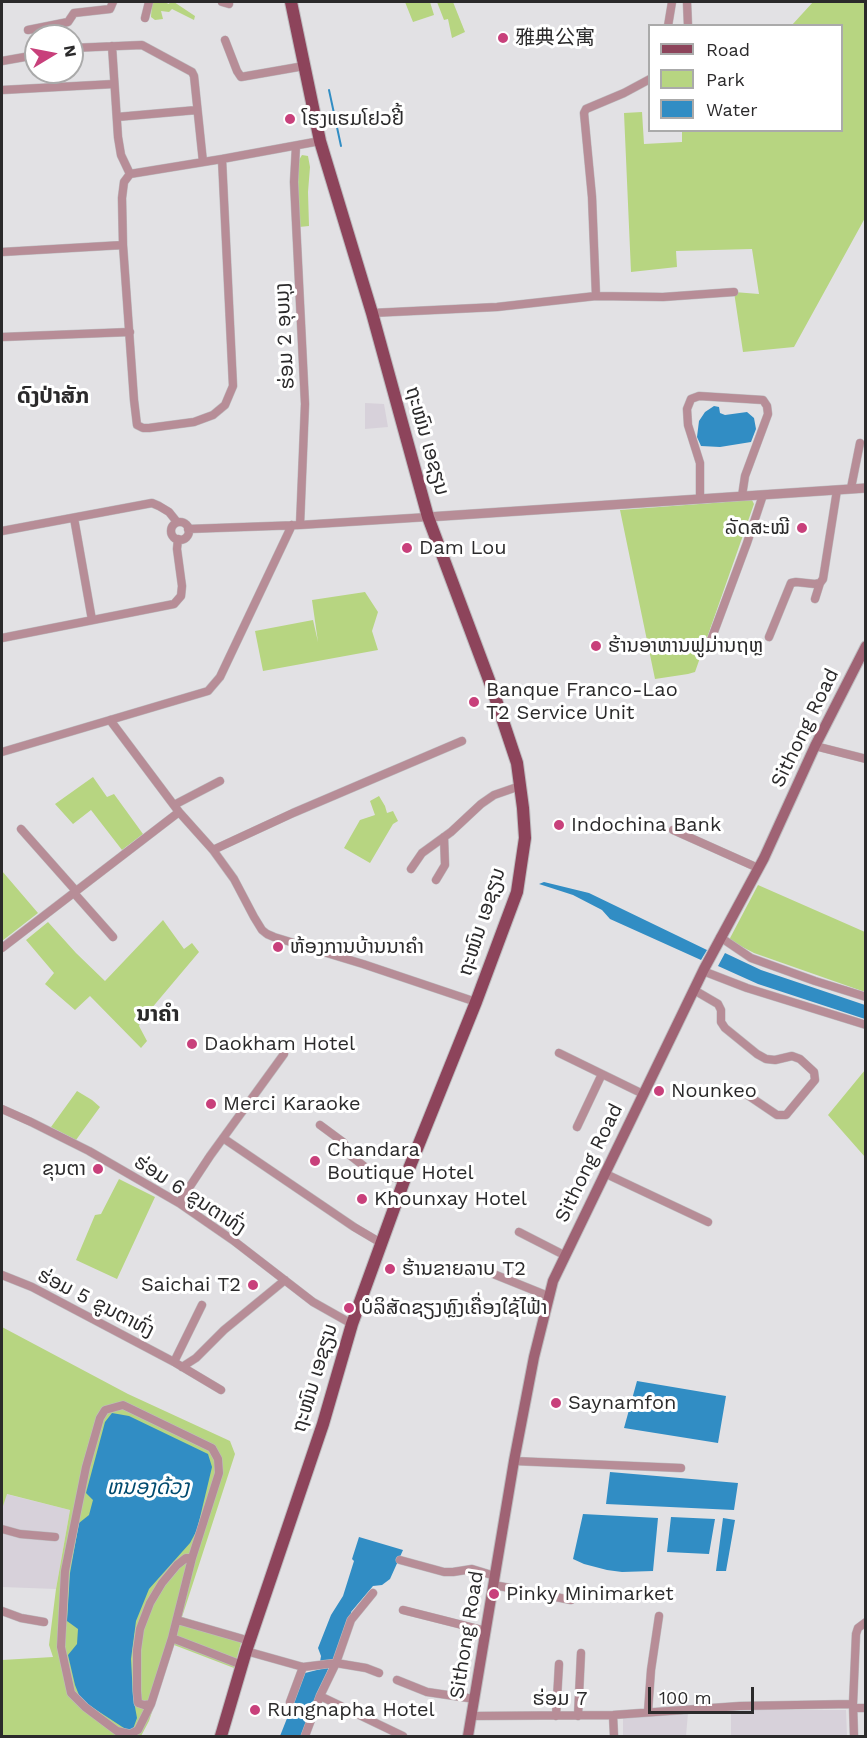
<!DOCTYPE html>
<meta charset="utf-8">
<style>
body{margin:0}
#map{position:relative;width:867px;height:1738px;overflow:hidden;background:#e2e1e4;font-family:"Work Sans",sans-serif}
canvas{display:block}
.frame{position:absolute;inset:0;border:3px solid #2b2a2b;pointer-events:none}
.legend{position:absolute;left:648px;top:24px;width:195px;height:108px;box-sizing:border-box;background:#fff;border:2px solid #aaa;margin:0;padding:8px 10px;list-style:none;font-size:18px;color:#2b2a2b}
.legend li{display:flex;align-items:center;gap:12px;height:30px}
.legend b{width:30px;border:2px solid #aaa}
.north{position:absolute;left:24px;top:24px;width:60px;height:60px;box-sizing:border-box;background:#fff;border:2px solid #aaa;border-radius:50%;rotate:80deg;font-size:16px;font-weight:700;line-height:24px;text-align:center;color:#2b2a2b}
.north::after{content:'';display:block;margin:auto;width:21px;height:27px;background:#c8407b;clip-path:polygon(50% 0,100% 100%,50% 72%,0 100%)}
.scale{position:absolute;left:648px;top:1687px;width:106px;height:27px;box-sizing:border-box;border:3px solid #2b2a2b;border-top:0;padding-left:8px;font-size:18px;line-height:21px;white-space:nowrap;color:#2b2a2b;-webkit-text-stroke:4px #fff;paint-order:stroke}
</style>
<div id="map">
<canvas width="867" height="1738"></canvas>
<div class="frame"></div>
<ul class="legend">
<li><b style="height:8px;background:#8d445b"></b>Road</li>
<li><b style="height:16px;background:#b7d581"></b>Park</li>
<li><b style="height:16px;background:#318dc4"></b>Water</li>
</ul>
<div class="north">N</div>
<div class="scale">100 m</div>
</div>
<script>
const ctx = document.querySelector('canvas').getContext('2d');
ctx.lineJoin = 'round';
function fillPath(path, color) {
  ctx.fillStyle = color;
  ctx.fill(path, 'evenodd');
}
function poly(rows) {
  const path = new Path2D();
  for (const r of rows) {
    if (r.length === 3) {
      path.moveTo(r[0] + r[2], r[1]);
      path.arc(r[0], r[1], r[2], 0, 2 * Math.PI);
      continue;
    }
    path.moveTo(r[0], r[1]);
    for (let i = 2; i < r.length; i += 2) path.lineTo(r[i], r[i + 1]);
  }
  return path;
}
function trace(path, color, width, dash) {
  ctx.strokeStyle = color;
  ctx.lineWidth = width;
  ctx.lineCap = dash ? 'butt' : 'round';
  ctx.setLineDash(dash || []);
  ctx.stroke(path);
}
function drawText(font, color, halo, rows, align = 'center') {
  ctx.font = font + ' "Work Sans","Noto Sans SC","Noto Sans Lao",sans-serif';
  ctx.lineWidth = 6;
  ctx.setLineDash([]);
  ctx.textBaseline = 'middle';
  ctx.strokeStyle = halo;
  ctx.fillStyle = color;
  for (const [text, x, y, turn = 0] of rows) {
    ctx.save();
    ctx.translate(x, y);
    ctx.rotate((+turn || 0) * Math.PI / 180);
    ctx.textAlign = isNaN(turn) ? turn : align;
    if (halo) ctx.strokeText(text, 0, 0);
    ctx.fillText(text, 0, 0);
    ctx.restore();
  }
}
const built = poly([
 [365,403,384,404,388,427,365,429],
 [6,1494,70,1510,56,1589,2,1587,2,1509],
 [731,1710,846,1710,847,1736,731,1736],
 [688,1713,686,1736,623,1736,623,1718]
]);
const green = poly([
 [152,2,164,2,169,4,170,2,174,2,195,16,194,20,172,9,169,12,161,11,163,19,155,20,151,17],
 [405,2,430,2,434,15,413,22],
 [437,2,453,2,465,32,452,38,448,19,444,20],
 [813,2,865,2,865,218,794,347,743,352,734,292,759,294,752,249,676,251,677,267,631,272,624,113,642,112,644,144,682,142,682,131,842,130,842,26,792,25],
 [302,155,308,156,310,167,308,192,309,226,299,227,297,192,299,160],
 [752,500,754,504,695,672,688,674,655,679,620,510],
 [365,592,378,612,372,631,378,650,263,671,255,631,313,620,318,642,312,600],
 [93,777,107,797,114,794,143,834,122,850,91,810,73,824,55,804],
 [379,796,385,806,387,813,393,811,398,821,393,824,370,863,344,848,360,820,375,815,370,801],
 [2,871,38,913,2,941],
 [758,885,865,932,865,992,754,953,729,940],
 [163,920,184,949,192,943,199,952,140,1022,139,1026,147,1041,141,1048,90,996,75,1010,45,984,54,973,26,940,48,922,76,953,105,981],
 [865,1070,865,1157,828,1115],
 [77,1091,92,1100,100,1107,76,1140,51,1127],
 [119,1179,155,1197,117,1279,76,1260,95,1215,101,1214],
 [2,1327,128,1394,230,1441,235,1454,182,1617,243,1636,234,1668,174,1645,149,1721,141,1736,2,1736,2,1660,53,1657,49,1645,56,1589,70,1510,7,1494,2,1509]
]);
const water = poly([
 [714,406,719,407,720,413,725,415,747,412,754,418,756,429,751,442,720,447,701,446,697,437,699,421,705,412],
 [544,882,589,893,707,950,701,960,610,919,602,910,573,895,539,884],
 [725,953,761,970,865,1005,865,1019,758,984,718,966],
 [637,1381,726,1396,718,1443,624,1428],
 [112,1413,129,1416,208,1454,212,1467,197,1530,190,1543,149,1589,136,1621,131,1659,133,1696,137,1718,133,1729,127,1730,81,1700,75,1685,68,1655,77,1644,78,1629,67,1621,70,1573,79,1523,89,1515,93,1500,86,1493,105,1422],
 [610,1472,738,1483,734,1510,606,1504],
 [583,1514,658,1518,653,1571,622,1572,607,1570,584,1564,573,1559],
 [671,1517,715,1519,709,1554,667,1552],
 [723,1518,735,1520,726,1571,716,1571],
 [359,1537,403,1550,390,1579,382,1585,373,1586,351,1612,351,1615,333,1660,320,1662,321,1656,318,1648,331,1615,343,1596,354,1561,352,1559],
 [329,1667,304,1736,280,1736,305,1673]
]);
const stream = poly([
 [329,90,341,146]
]);
const minor = poly([
 [222,2,229,4],
 [687,2,688,26],
 [145,18,149,2],
 [668,26,672,2],
 [28,30,68,22,74,13,110,9,113,2],
 [225,40,237,71,241,77,304,66],
 [112,46,118,137,121,155,130,174],
 [72,48,142,45,192,72,194,76,203,162],
 [2,61,36,55],
 [2,90,114,84],
 [117,117,197,110],
 [296,146,294,182,305,404,300,525],
 [222,159,233,386,225,405,213,415,194,422,149,428,143,428,137,425,134,400,123,245,122,198,124,182,130,174,222,159,320,141],
 [2,252,123,245],
 [596,296,592,197,584,113,586,109,624,93,650,79],
 [372,313,497,307,596,296,663,297,734,292],
 [2,337,130,332],
 [851,488,860,443],
 [700,499,700,463,688,425,687,409,691,399,699,396,763,400,767,406,768,414,745,476,742,496],
 [74,518,92,620],
 [180,531,9],
 [188,529,300,525,428,517],
 [2,531,152,503,159,506,169,512,177,522],
 [815,599,820,583],
 [769,637,791,583,796,582,815,584,820,583,823,579,837,490],
 [2,638,174,604,181,596,182,586,177,549,178,539],
 [708,648,747,543,763,495],
 [110,720,179,812,213,850,234,879,254,917,262,930,267,934,274,937,363,964,476,1002],
 [815,746,866,759],
 [2,752,208,691,220,677,292,525],
 [174,805,220,781],
 [21,829,76,891],
 [673,830,758,868],
 [213,850,293,813,462,741],
 [411,869,422,853,451,832,481,804,494,795,520,786],
 [436,880,445,865,444,837],
 [74,893,113,937],
 [720,937,751,958,815,981,866,997],
 [2,948,179,812],
 [703,971,747,988,866,1025],
 [694,990,718,1004,721,1010,721,1022,725,1028,757,1054,766,1059,775,1060,792,1056,800,1059,814,1072,815,1080,786,1115,777,1115,743,1092],
 [559,1053,643,1094],
 [2,1109,31,1122,89,1151,179,1203,234,1241,313,1302,352,1324],
 [320,1125,343,1142,351,1156,365,1167,404,1181],
 [577,1127,602,1074],
 [223,1138,354,1227,381,1243],
 [604,1173,708,1222],
 [179,1203,210,1156,284,1054],
 [519,1232,564,1255],
 [486,1271,548,1296],
 [2,1275,32,1287,174,1362,221,1390],
 [174,1362,202,1305],
 [182,1367,196,1358,224,1330,285,1280],
 [514,1461,681,1468],
 [2,1529,20,1534,55,1537],
 [400,1560,444,1572,453,1572,472,1569,495,1576],
 [494,1585,571,1600],
 [403,1610,486,1631],
 [2,1611,21,1618,44,1622],
 [177,1620,250,1641],
 [172,1638,242,1665],
 [246,1651,303,1667,336,1663,366,1668,379,1673],
 [397,1680,427,1692,475,1699],
 [320,1696,341,1706],
 [290,1702,303,1667],
 [151,1704,138,1730,130,1734,117,1731,85,1707,71,1693,61,1647,65,1571,86,1467,100,1418,105,1410,123,1405,212,1448,218,1459,219,1473,192,1558,172,1638,151,1704,144,1705,138,1703,137,1691,137,1650,140,1629,150,1603,162,1583,177,1565,186,1558,192,1558],
 [853,1708,866,1708],
 [648,1712,651,1670,659,1616],
 [355,1713,403,1736],
 [613,1715,614,1736],
 [472,1716,613,1715,740,1706,853,1704],
 [556,1716,559,1664],
 [578,1716,581,1653],
 [305,1736,320,1696,336,1663,351,1620,373,1593],
 [854,1736,853,1704,856,1634,858,1628,866,1622]
]);
const tertiary = poly([
 [428,517,866,488]
]);
const secondary = poly([
 [468,1736,514,1461,534,1357,553,1281,704,969,764,858,815,746,866,646]
]);
const primary = poly([
 [221,1736,246,1651,323,1424,352,1324,404,1181,476,1002,517,892,525,838,523,808,517,763,492,688,428,517,372,313,320,141,291,2]
]);
const markers = [
 [503,38,6,"#c8407b"],
 [290,119,6,"#c8407b"],
 [802,528,6,"#c8407b"],
 [407,548,6,"#c8407b"],
 [596,646,6,"#c8407b"],
 [474,702,6,"#c8407b"],
 [559,825,6,"#c8407b"],
 [278,947,6,"#c8407b"],
 [192,1044,6,"#c8407b"],
 [659,1091,6,"#c8407b"],
 [211,1104,6,"#c8407b"],
 [315,1161,6,"#c8407b"],
 [98,1169,6,"#c8407b"],
 [362,1199,6,"#c8407b"],
 [390,1269,6,"#c8407b"],
 [253,1285,6,"#c8407b"],
 [349,1308,6,"#c8407b"],
 [556,1403,6,"#c8407b"],
 [494,1594,6,"#c8407b"],
 [255,1710,6,"#c8407b"]
];
const poiNames = [
 ["雅典公寓",515,38],
 ["ໂຮງແຮມໂຢວຢີ້",302,119],
 ["ລັດສະໝີ",790,528,"right"],
 ["Dam Lou",419,548],
 ["ຮ້ານອາຫານຟູມ່ານຖຫຼ",608,646],
 ["Banque Franco-Lao",486,690],
 ["T2 Service Unit",486,713],
 ["Indochina Bank",571,825],
 ["ຫ້ອງການບ້ານນາຄໍາ",290,947],
 ["Daokham Hotel",204,1044],
 ["Nounkeo",671,1091],
 ["Merci Karaoke",223,1104],
 ["Chandara",327,1150],
 ["Boutique Hotel",327,1173],
 ["ຂຸນຕາ",86,1169,"right"],
 ["Khounxay Hotel",374,1199],
 ["ຮ້ານຂາຍລາບ T2",402,1269],
 ["Saichai T2",241,1285,"right"],
 ["ບໍລິສັດຊຽງຫຼົງເຄື່ອງໃຊ້ໄຟ້າ",361,1308],
 ["Saynamfon",568,1403],
 ["Pinky Minimarket",506,1594],
 ["Rungnapha Hotel",267,1710]
];
const streetNames = [
 ["ຮ່ອມ 2 ອຸບມຸງ",285,336,-93],
 ["ຖະໜົນ ເອຊຽນ",427,441,74],
 ["Sithong Road",805,728,-64],
 ["ຖະໜົນ ເອຊຽນ",482,922,-72],
 ["Sithong Road",589,1163,-64],
 ["ຮ່ອມ 6 ຂູນຕາທົ່ງ",190,1195,33],
 ["ຮ່ອມ 5 ຂູນຕາທົ່ງ",96,1303,27],
 ["ຖະໜົນ ເອຊຽນ",315,1378,-73],
 ["Sithong Road",467,1635,-81],
 ["ຮ່ອມ 7",560,1699]
];
const waterNames = [
 ["ຫນອງດ້ວງ",148,1488]
];
const quarterNames = [
 ["ດົງປ່າສັກ",53,397],
 ["ນາຄຳ",158,1015]
];
fillPath(built, '#d7d1da');
fillPath(green, '#b7d581');
fillPath(water, '#318dc4');
trace(stream, '#318dc4', 2);
trace(minor, '#bdbcbf', 9);
trace(tertiary, '#bdbcbf', 10);
trace(secondary, '#bdbcbf', 12);
trace(primary, '#bdbcbf', 14);
trace(minor, '#b78d97', 8);
trace(tertiary, '#b78d97', 9);
trace(secondary, '#9f6374', 10);
trace(primary, '#8d445b', 12);
for (const [x, y, r, color] of markers) {
  const dot = new Path2D();
  dot.arc(x, y, r, 0, 2 * Math.PI);
  ctx.fillStyle = color;
  ctx.fill(dot);
  trace(dot, '#fff', 2);
}
drawText('20px', '#2b2a2b', '#fff', poiNames, 'left');
drawText('20px', '#2b2a2b', '#fff', streetNames);
drawText('italic 21px', '#004a6f', '#fff', waterNames);
drawText('bold 22px', '#2b2a2b', '#fff', quarterNames);
</script>
